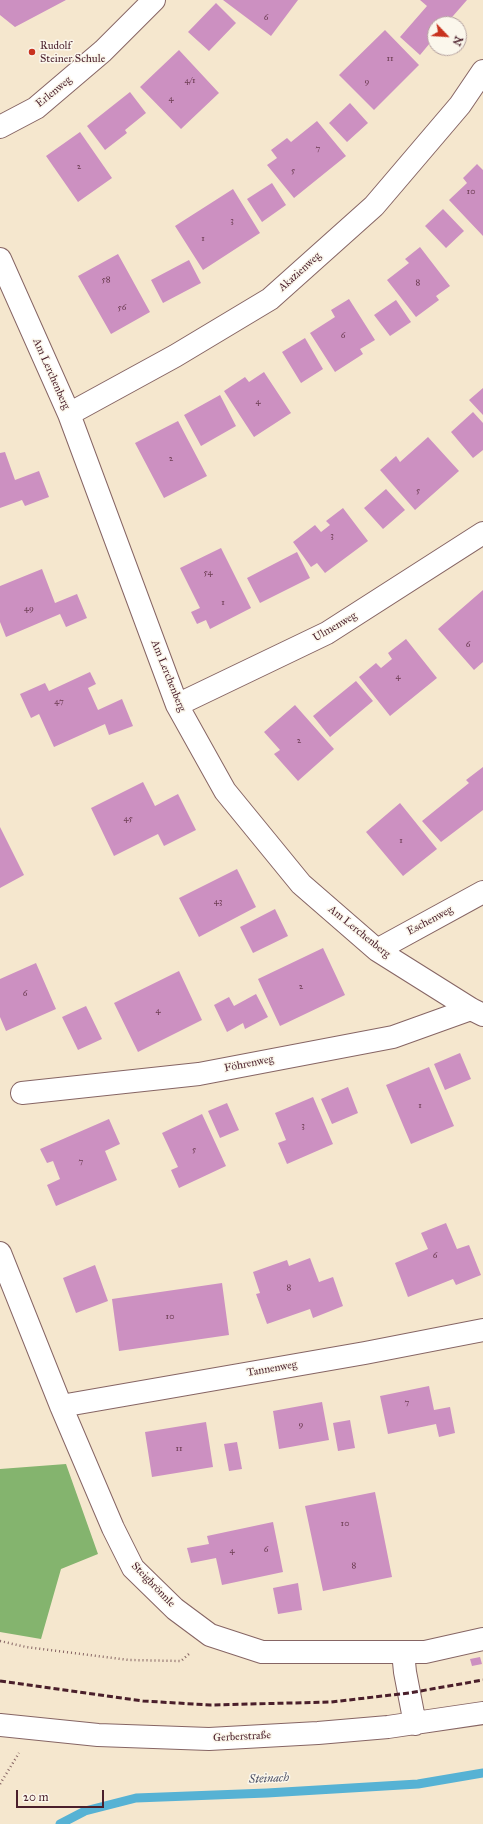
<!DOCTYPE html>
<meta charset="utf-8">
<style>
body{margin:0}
#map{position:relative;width:483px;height:1824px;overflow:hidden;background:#f5e7ce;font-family:"IM FELL Great Primer",serif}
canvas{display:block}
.north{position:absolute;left:427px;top:16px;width:40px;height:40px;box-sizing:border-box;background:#fbf7ec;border:1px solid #b4a19f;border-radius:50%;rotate:115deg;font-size:11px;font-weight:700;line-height:16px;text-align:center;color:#4a1f2b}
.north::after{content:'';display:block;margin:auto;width:14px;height:18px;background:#c8321e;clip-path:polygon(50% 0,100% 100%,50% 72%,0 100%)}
.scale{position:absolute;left:16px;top:1790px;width:88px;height:18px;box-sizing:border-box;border:2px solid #4a1f2b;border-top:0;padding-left:5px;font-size:12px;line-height:14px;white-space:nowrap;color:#4a1f2b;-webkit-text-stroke:3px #fbf7ec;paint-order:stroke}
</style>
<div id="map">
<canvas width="483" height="1824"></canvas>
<div class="north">N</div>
<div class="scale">20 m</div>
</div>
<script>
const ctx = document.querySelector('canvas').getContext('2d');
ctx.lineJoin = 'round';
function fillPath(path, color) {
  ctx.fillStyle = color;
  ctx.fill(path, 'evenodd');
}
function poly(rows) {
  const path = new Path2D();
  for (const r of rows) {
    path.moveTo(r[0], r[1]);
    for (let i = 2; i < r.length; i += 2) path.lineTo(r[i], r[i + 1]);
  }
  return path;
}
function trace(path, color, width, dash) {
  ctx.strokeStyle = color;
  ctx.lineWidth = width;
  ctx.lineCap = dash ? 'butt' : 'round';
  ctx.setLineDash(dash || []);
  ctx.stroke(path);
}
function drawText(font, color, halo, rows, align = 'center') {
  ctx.font = font + ' "IM FELL Great Primer",serif';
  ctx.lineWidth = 3;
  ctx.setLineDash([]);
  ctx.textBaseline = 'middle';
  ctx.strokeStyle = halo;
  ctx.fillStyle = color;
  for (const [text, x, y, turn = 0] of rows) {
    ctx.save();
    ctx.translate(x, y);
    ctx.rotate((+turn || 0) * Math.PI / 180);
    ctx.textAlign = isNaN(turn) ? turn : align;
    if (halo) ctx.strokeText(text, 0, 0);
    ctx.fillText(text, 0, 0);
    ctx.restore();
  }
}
const forest = poly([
 [66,1464,98,1554,61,1569,41,1639,0,1632,0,1469]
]);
const stream = poly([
 [60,1824,85,1811,136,1798,267,1793,418,1784,483,1773]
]);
const building = poly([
 [0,0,66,0,15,27,0,15],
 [223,0,298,0,271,36],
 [420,0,467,0,446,24,435,24,435,37,420,55,400,37,427,6],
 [216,3,236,23,209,51,188,32],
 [385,30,419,65,374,110,339,75],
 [179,50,219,93,181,129,140,87],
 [130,92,146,113,125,130,127,133,105,150,87,126],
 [350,103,368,123,347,142,329,123],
 [317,121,346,156,294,198,267,165,277,158,271,150,287,138,291,142],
 [80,132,112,178,78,202,46,156],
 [477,164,483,170,483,236,449,200,467,183,463,178],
 [272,183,286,205,262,222,247,199],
 [233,189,260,233,203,270,175,226],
 [443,209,464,231,446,248,425,226],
 [420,247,450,286,436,296,439,300,416,317,387,280,409,263,405,259],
 [118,254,150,312,111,334,78,276],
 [189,260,201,283,163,303,151,280],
 [349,299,375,340,360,349,363,354,335,372,310,333,335,317,331,310],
 [396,300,411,322,390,336,374,315],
 [305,338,323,369,301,383,282,352],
 [264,372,291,413,254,437,224,391,245,377,249,382],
 [483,388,483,415,469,400],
 [220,395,236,426,201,446,184,415],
 [473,412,483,423,483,450,473,458,451,432],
 [178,421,207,476,164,498,135,443],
 [428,437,459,471,415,510,380,470,396,456,400,462],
 [5,452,15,480,39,471,49,497,25,506,22,500,0,508,0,453],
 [386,489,405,510,383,529,364,508],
 [343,508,368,541,325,573,317,563,311,567,293,542,315,525,321,532,330,525,326,521],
 [221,548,251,608,210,629,206,620,197,624,191,612,200,608,180,568],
 [297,552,310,578,260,603,247,578],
 [42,569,55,603,77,594,87,618,66,627,60,614,6,637,0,622,0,586],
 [483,590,483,662,474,670,438,629],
 [406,639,437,678,390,716,359,677,376,663,381,668,392,659,388,653],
 [90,672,96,684,88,688,98,710,122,699,133,726,109,735,105,724,54,747,39,714,31,718,20,694,45,683,49,691],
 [356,681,373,701,330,737,313,716],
 [295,705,334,749,298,781,274,754,280,750,264,732],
 [483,767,483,810,441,842,422,821,469,783,466,780],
 [143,782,155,806,178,794,196,830,164,846,158,834,114,856,91,808],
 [400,803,437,849,403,876,366,832],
 [0,827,24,875,0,888],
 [237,869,256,907,199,937,179,898],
 [275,909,288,936,253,953,240,927],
 [323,948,345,995,280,1026,258,979],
 [36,963,56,1009,6,1031,0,1017,0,979],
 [179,971,202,1020,138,1052,114,1003],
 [256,994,268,1017,245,1029,243,1023,227,1032,214,1005,229,997,234,1006],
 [86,1006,102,1039,78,1050,62,1017],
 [460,1053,471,1079,445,1090,434,1064],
 [429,1067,454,1126,411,1144,386,1085],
 [348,1087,358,1113,332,1124,321,1099],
 [313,1097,333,1144,287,1164,278,1143,286,1140,275,1113],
 [227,1103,239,1130,220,1138,208,1111],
 [202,1114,226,1166,179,1188,171,1170,178,1167,162,1133],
 [109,1119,120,1144,105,1151,117,1180,56,1206,47,1185,60,1179,53,1161,47,1163,40,1149],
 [446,1223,457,1249,469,1245,481,1275,456,1285,453,1279,408,1297,395,1263,428,1249,421,1233],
 [310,1258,319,1282,333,1277,343,1306,313,1318,310,1309,267,1324,256,1294,260,1293,253,1272,287,1260,289,1266],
 [95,1265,108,1301,76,1313,63,1278],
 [222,1283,229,1335,119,1351,112,1299],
 [429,1386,434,1410,450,1407,455,1433,439,1437,436,1424,388,1434,380,1396],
 [322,1402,329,1440,279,1449,273,1411],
 [350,1420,355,1448,338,1451,333,1423],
 [206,1422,213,1467,152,1477,145,1432],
 [237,1442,242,1469,229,1471,224,1444],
 [375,1492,392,1577,323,1591,305,1506],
 [273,1522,283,1572,222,1585,216,1558,191,1563,187,1548,209,1544,207,1536],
 [298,1583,302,1610,278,1614,273,1588],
 [480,1657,482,1664,472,1666,470,1659]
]);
const path = poly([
 [0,1641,26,1647,129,1660,181,1661,190,1653],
 [0,1784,19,1753]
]);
const minor = poly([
 [0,127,36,108,103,51,154,0],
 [0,259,69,414,177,705,225,791,301,884,377,950,471,1009,483,1015],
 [69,414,175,356,270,299,374,206,460,105,483,71],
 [177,705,327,633,483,533],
 [377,950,483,892],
 [22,1093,199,1074,393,1037,471,1009],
 [0,1253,61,1406,113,1528,133,1568,175,1609,210,1635,262,1652,425,1652,483,1639],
 [61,1406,365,1353,483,1330],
 [403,1652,405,1672,415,1724],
 [0,1725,98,1735,209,1739,318,1733,388,1727,483,1713]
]);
const rail = poly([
 [0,1681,143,1701,210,1705,331,1702,409,1693,483,1680]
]);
const markers = [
 [32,52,4,"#c8321e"]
];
const numberNames = [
 ["6",266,18],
 ["11",390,59],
 ["4/1",190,81],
 ["9",367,82],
 ["4",171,99],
 ["7",318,149],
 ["2",79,167],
 ["5",293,171],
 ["10",471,192],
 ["3",232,221],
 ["1",203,239],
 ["58",106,280],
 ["8",418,283],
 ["56",122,308],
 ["6",343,336],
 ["4",258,402],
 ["2",171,459],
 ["5",418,491],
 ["3",332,536],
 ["54",208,573],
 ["1",223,603],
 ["49",29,609],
 ["6",468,645],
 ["4",398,677],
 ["47",59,702],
 ["2",299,741],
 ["45",128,819],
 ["1",401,841],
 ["43",218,902],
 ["2",301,987],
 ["6",25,994],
 ["4",158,1011],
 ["1",420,1106],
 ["3",303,1126],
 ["5",194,1150],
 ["7",81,1162],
 ["6",435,1256],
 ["8",289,1288],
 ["10",170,1317],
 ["7",407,1403],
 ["9",301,1425],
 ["11",179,1449],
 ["10",345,1524],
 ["6",266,1550],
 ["4",232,1551],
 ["8",354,1566]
];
const poiNames = [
 ["Rudolf",40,46],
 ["Steiner Schule",40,59]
];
const streetNames = [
 ["Erlenweg",54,92,-39],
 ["Akazienweg",300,272,-42],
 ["Am Lerchenberg",51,374,66],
 ["Ulmenweg",335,627,-30],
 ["Am Lerchenberg",168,676,68],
 ["Eschenweg",430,921,-28],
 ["Am Lerchenberg",359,932,39],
 ["Föhrenweg",249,1064,-11],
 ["Tannenweg",272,1369,-10],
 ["Steigbrönnle",153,1585,46],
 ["Gerberstraße",242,1737,-3]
];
const waterNames = [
 ["Steinach",269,1779,-3]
];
fillPath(forest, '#84b46e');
trace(stream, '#56b2d4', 9);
fillPath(building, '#cc90c1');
trace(minor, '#866564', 24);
trace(path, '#866564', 2.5, [1, 3]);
trace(minor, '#fff', 22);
trace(rail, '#4a1f2b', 3, [6, 3]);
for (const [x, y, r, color] of markers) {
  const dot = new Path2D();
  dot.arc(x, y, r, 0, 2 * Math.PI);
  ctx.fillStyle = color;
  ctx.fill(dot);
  trace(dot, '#fbf7ec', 1.5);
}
drawText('9px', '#6a3b50', null, numberNames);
drawText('11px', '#4a1f2b', '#fbf7ec', poiNames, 'left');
drawText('11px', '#4a1f2b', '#fbf7ec', streetNames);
drawText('italic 12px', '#4e5266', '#fbf7ec', waterNames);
</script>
